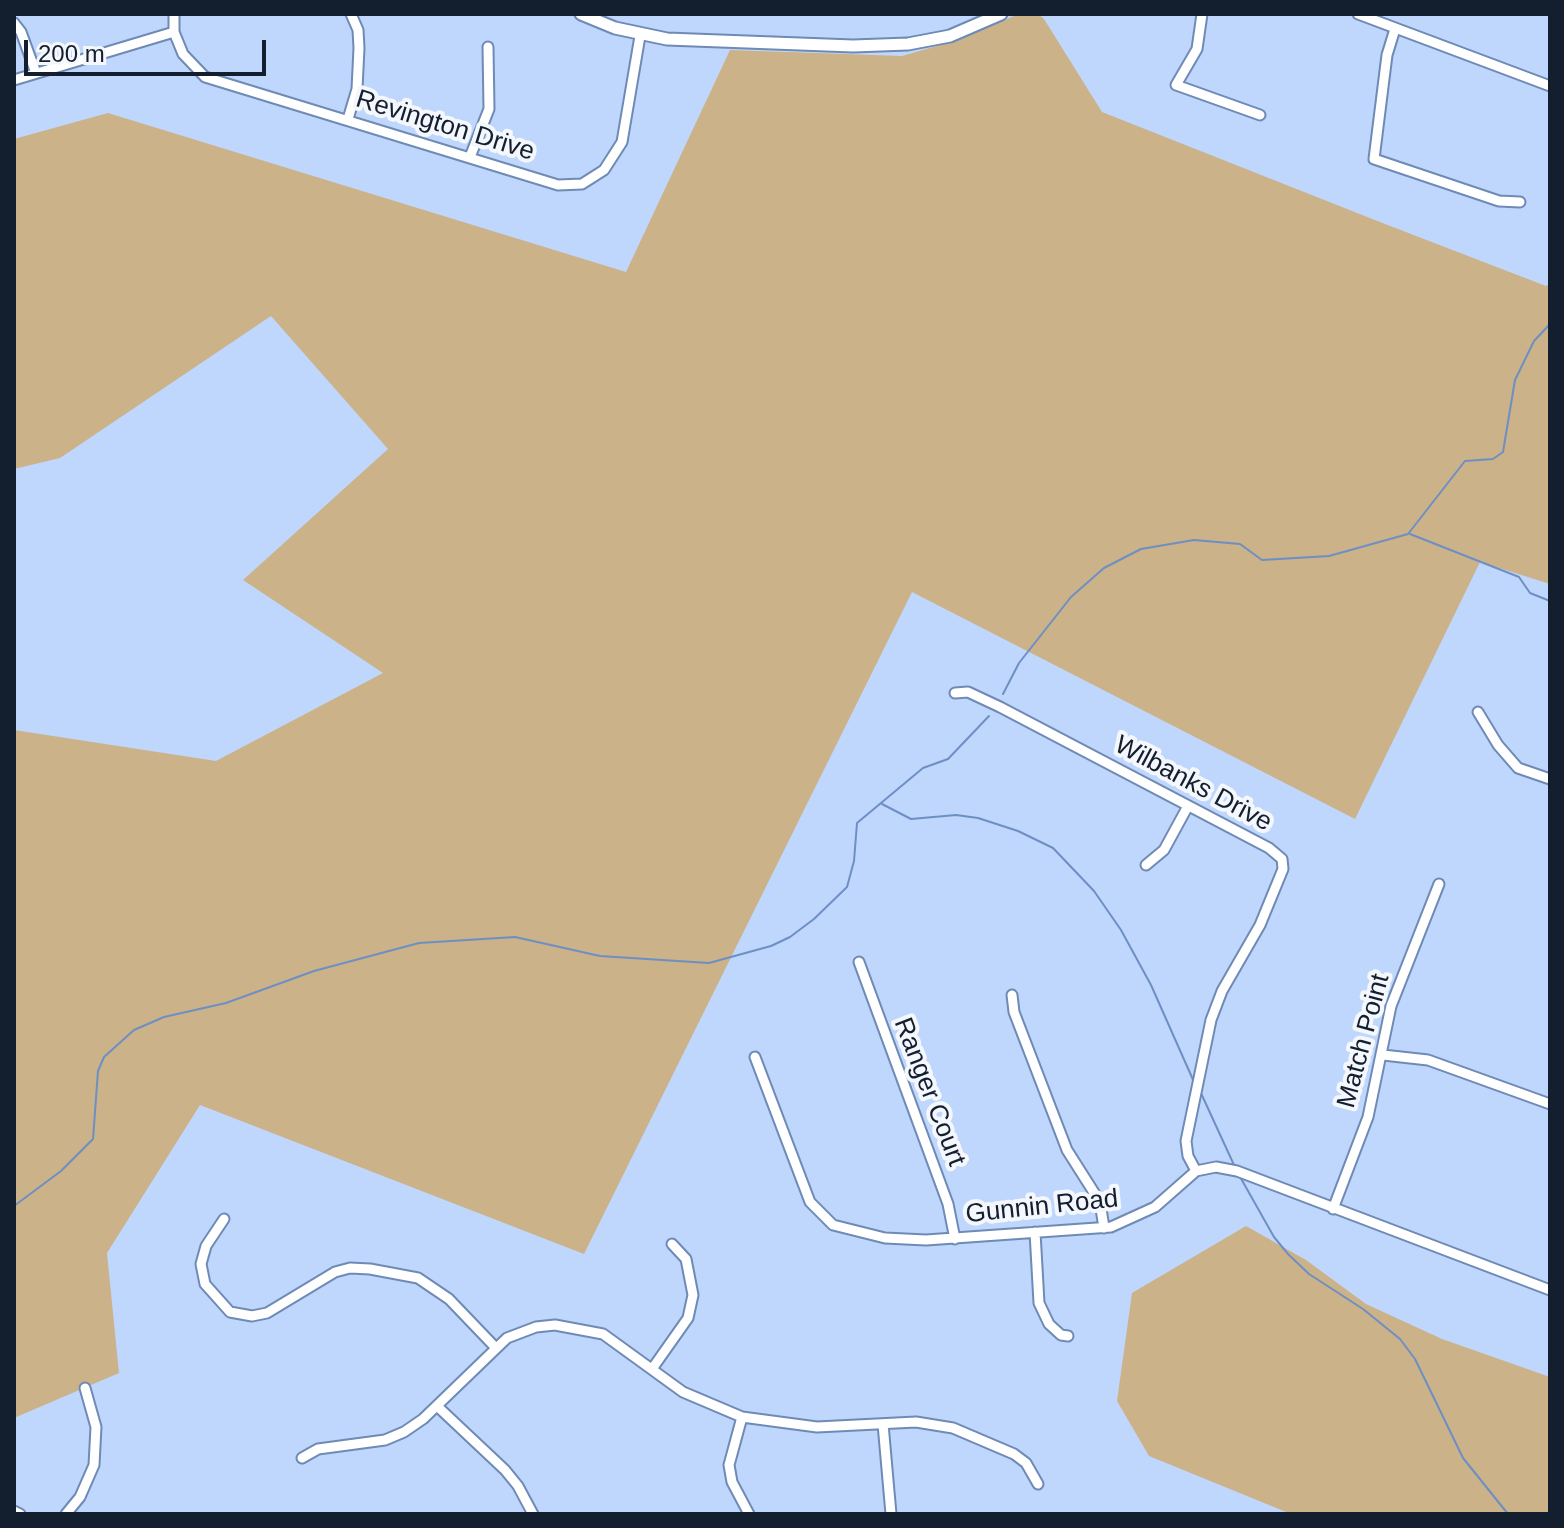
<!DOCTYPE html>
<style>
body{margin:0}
#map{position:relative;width:1564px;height:1528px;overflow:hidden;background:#bfd7fd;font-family:Arial,sans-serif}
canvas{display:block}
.frame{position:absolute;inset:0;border:16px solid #131e2f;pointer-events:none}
.scale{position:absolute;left:24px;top:40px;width:242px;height:36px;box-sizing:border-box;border:4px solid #131e2f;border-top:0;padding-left:10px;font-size:24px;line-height:28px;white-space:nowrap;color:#131e2f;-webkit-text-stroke:6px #f4f7fc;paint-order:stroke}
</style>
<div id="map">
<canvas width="1564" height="1528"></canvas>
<div class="frame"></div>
<div class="scale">200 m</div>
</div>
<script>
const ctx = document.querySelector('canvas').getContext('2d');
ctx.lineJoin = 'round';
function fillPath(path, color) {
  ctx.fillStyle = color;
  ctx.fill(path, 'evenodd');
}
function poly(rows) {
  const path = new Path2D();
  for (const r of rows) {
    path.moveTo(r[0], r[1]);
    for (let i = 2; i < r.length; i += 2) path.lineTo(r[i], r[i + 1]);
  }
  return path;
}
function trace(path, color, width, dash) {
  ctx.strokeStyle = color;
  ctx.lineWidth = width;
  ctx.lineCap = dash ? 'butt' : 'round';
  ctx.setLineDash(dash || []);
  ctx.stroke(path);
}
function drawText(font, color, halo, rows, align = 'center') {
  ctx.font = font + ' Arial,sans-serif';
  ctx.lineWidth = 8;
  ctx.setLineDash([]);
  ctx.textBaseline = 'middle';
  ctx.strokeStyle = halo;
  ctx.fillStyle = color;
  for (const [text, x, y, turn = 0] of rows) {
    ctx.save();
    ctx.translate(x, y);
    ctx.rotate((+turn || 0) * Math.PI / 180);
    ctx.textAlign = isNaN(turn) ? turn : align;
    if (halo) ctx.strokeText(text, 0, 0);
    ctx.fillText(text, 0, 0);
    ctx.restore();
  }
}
const green = poly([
 [1019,14,1038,14,1044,19,1102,112,1385,224,1546,286,1550,283,1550,584,1480,562,1355,819,912,592,584,1254,200,1105,107,1253,119,1373,14,1418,14,730,216,761,383,673,243,580,388,449,271,316,60,458,14,469,14,139,108,113,626,272,730,50,902,56,954,41],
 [1246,1226,1306,1260,1366,1304,1442,1339,1550,1377,1550,1514,1291,1514,1149,1456,1117,1401,1132,1293]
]);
const stream = poly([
 [1410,534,1519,577,1530,593,1550,601],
 [1003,694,1019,663,1071,597,1104,568,1141,549,1194,540,1240,544,1262,560,1329,556,1408,534,1465,461,1493,459,1503,452,1515,380,1534,341,1550,324],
 [882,804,911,819,956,815,978,818,1018,831,1053,848,1094,891,1121,930,1151,985,1194,1082],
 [1200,1091,1234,1165],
 [1239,1175,1274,1237,1288,1254,1309,1274,1363,1309,1400,1339,1415,1359,1463,1458,1508,1514],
 [14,1206,61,1171,93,1139,98,1071,104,1057,134,1030,164,1017,226,1003,314,971,419,943,515,937,600,956,709,963,771,946,790,937,814,919,847,887,854,861,857,823,923,768,948,759,989,716]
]);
const minor = poly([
 [174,14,174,32,183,54,205,77,558,185,582,184,604,170,622,142,640,36],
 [1202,14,1197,49,1176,85,1260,115],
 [1358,14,1550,86],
 [14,23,21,32,36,73],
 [1395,29,1387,55,1374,159,1499,201,1520,202],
 [14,80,174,32],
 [348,119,357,89,359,48,358,30,351,14],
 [470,157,489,109,488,47],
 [955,693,968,692,1000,707,1269,848,1282,859,1283,869,1260,925,1222,991,1211,1020,1186,1141,1188,1156,1196,1171],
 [1478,712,1498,745,1518,768,1550,779],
 [1146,865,1164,850,1188,806],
 [859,962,948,1204,955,1239],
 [1012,995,1014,1012,1067,1150,1100,1202,1104,1228],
 [1383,1055,1428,1060,1550,1104],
 [755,1057,810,1202,833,1225,885,1238,926,1240,1111,1227,1155,1207,1196,1171,1216,1167,1237,1171,1550,1290],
 [1333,1209,1368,1117,1391,1006,1439,884],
 [224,1219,206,1246,201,1264,205,1284,230,1312,252,1316,267,1313,335,1272,350,1268,370,1269,418,1278,449,1299,495,1347],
 [1035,1232,1039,1303,1049,1324,1061,1335,1068,1336],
 [652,1369,688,1318,693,1295,686,1259,672,1244],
 [437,1406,505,1470,518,1486,533,1514],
 [742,1417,729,1465,732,1482,749,1514],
 [883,1424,891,1514],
 [302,1458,318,1449,385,1440,404,1432,423,1419,507,1338,536,1327,555,1325,603,1334,683,1392,742,1417,817,1427,916,1422,953,1428,1014,1454,1026,1463,1038,1484],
 [14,1511,20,1514],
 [66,1514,80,1497,94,1465,96,1427,85,1388]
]);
const tertiary = poly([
 [581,14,615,28,667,39,853,46,908,44,950,36,1001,14]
]);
const streetNames = [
 ["Revington Drive",445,126,17],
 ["Wilbanks Drive",1193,784,28],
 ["Match Point",1364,1041,-75],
 ["Ranger Court",929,1092,69],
 ["Gunnin Road",1042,1207,-6]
];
fillPath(green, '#cbb289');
trace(stream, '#6e8fc3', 2);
trace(minor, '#6e8ab5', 13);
trace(tertiary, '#6e8ab5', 15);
trace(minor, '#fff', 9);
trace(tertiary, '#fff', 11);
drawText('26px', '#131e2f', '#f4f7fc', streetNames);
</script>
